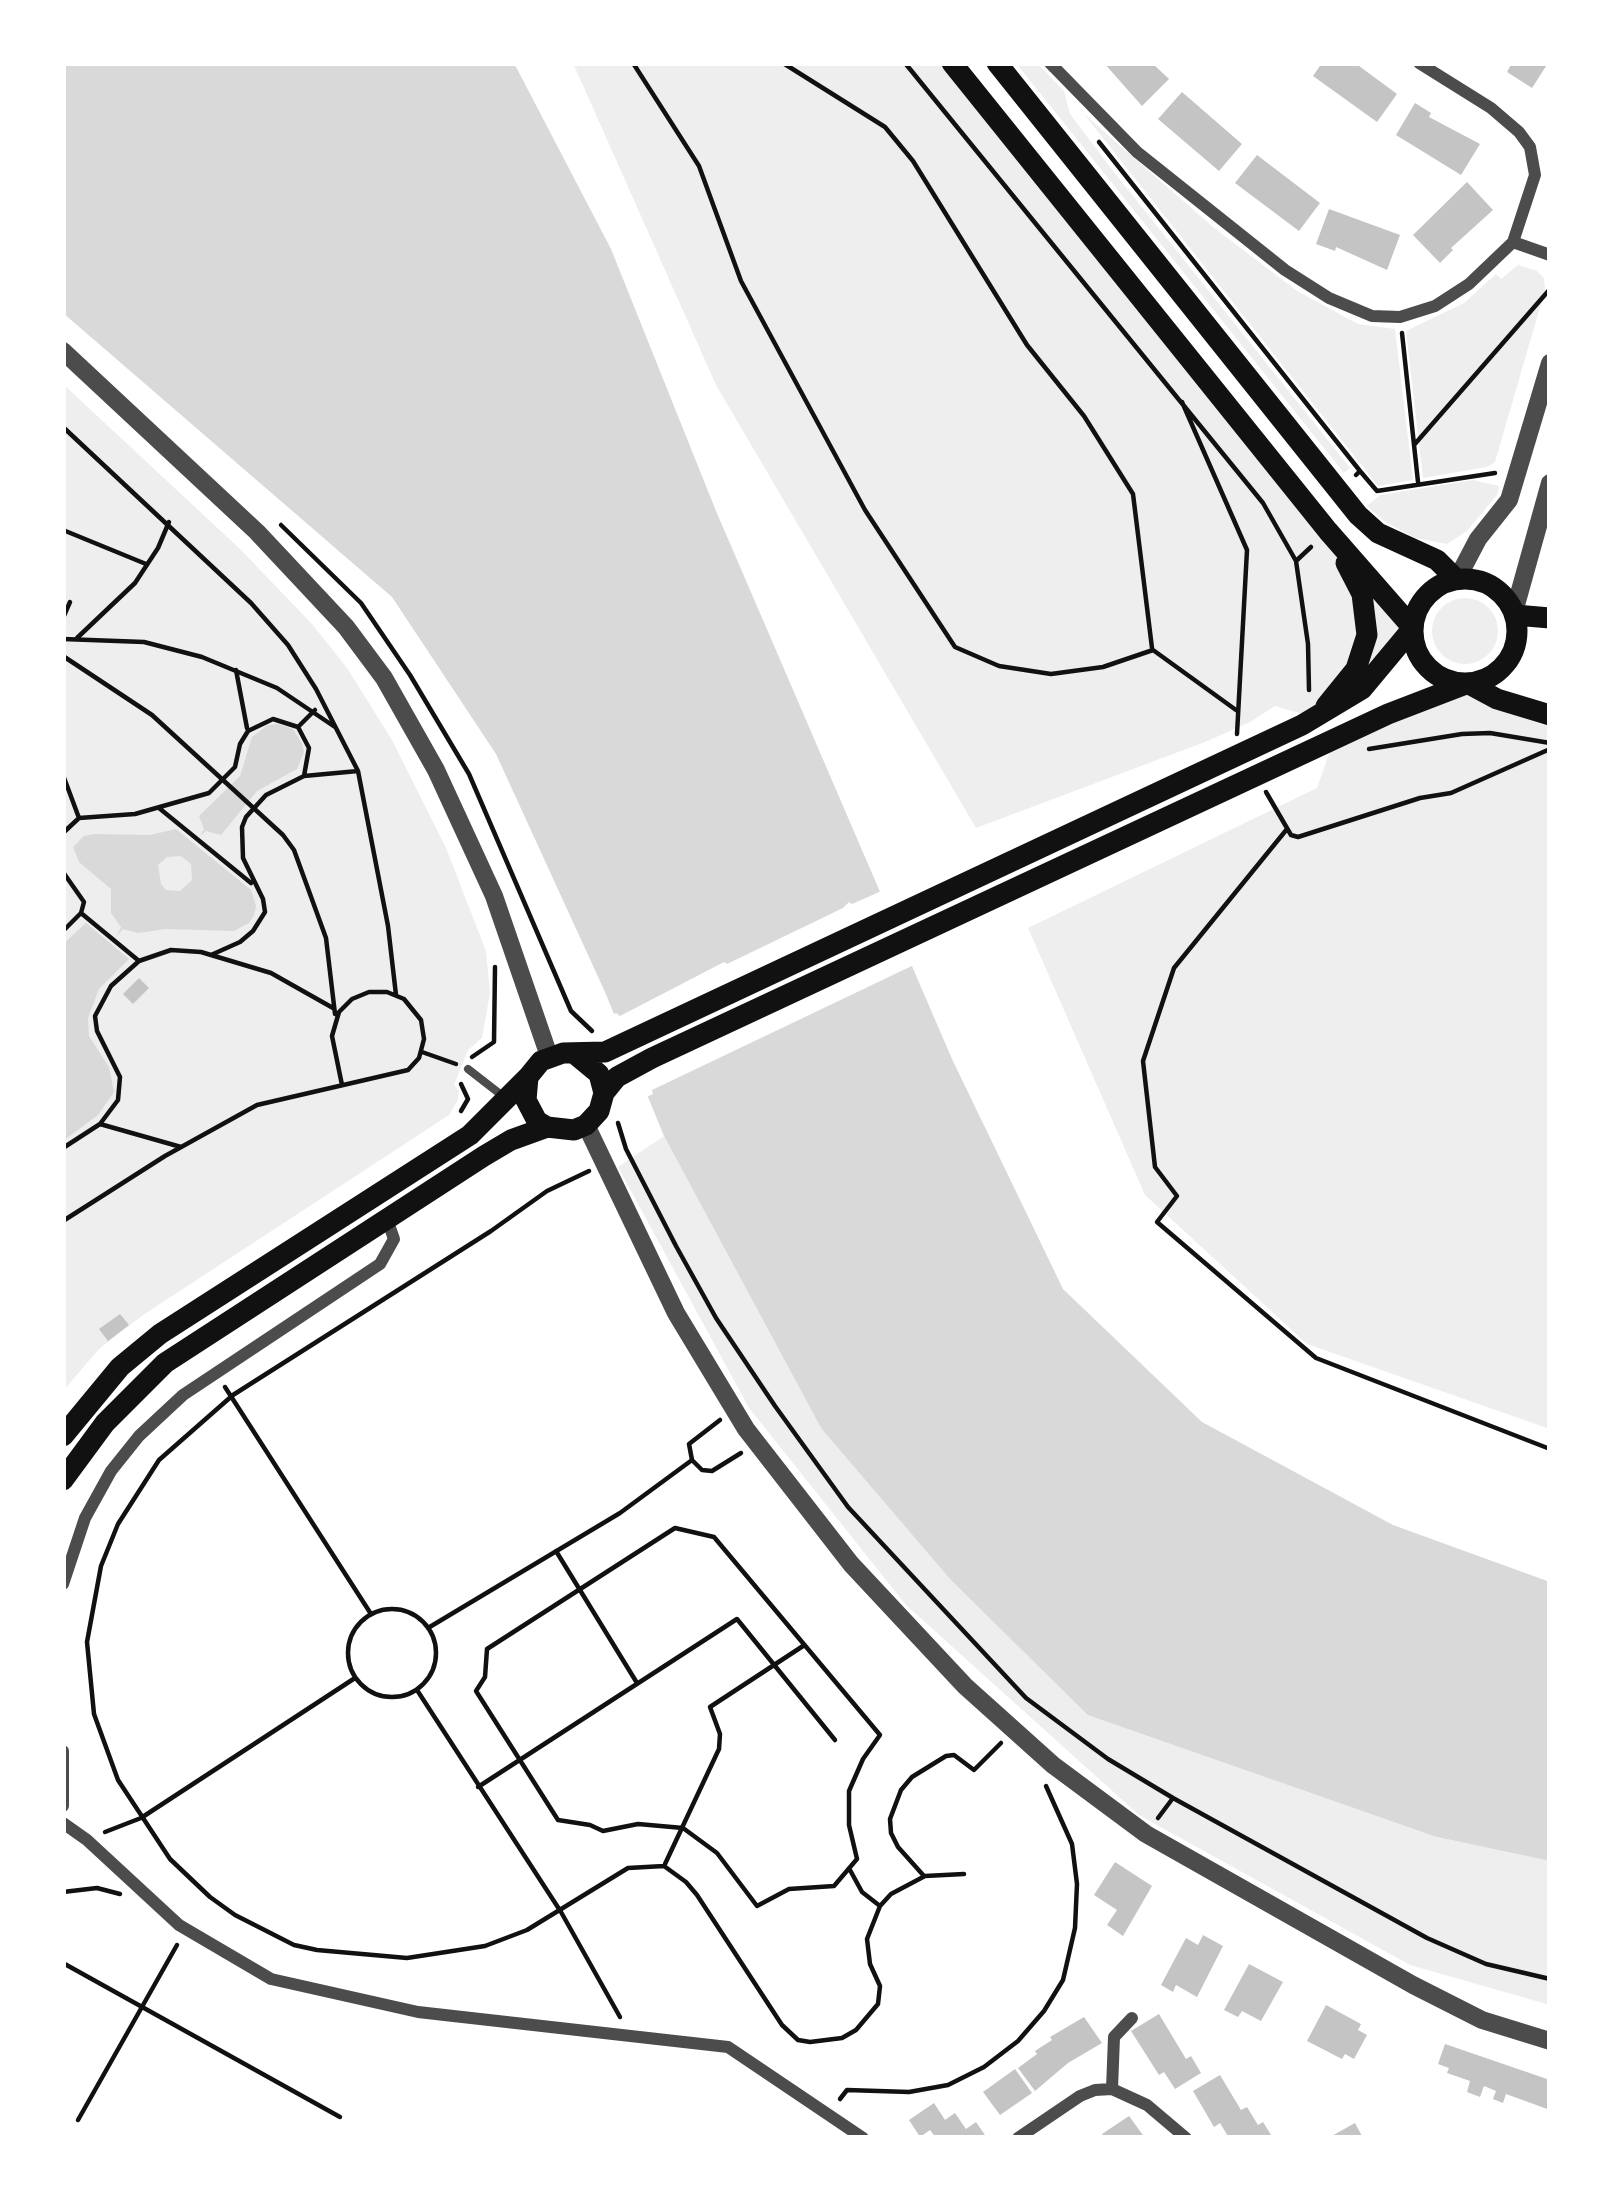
<!DOCTYPE html>
<style>
body{margin:0}
#map{position:relative;width:1613px;height:2201px;overflow:hidden;background:#fff;font-family:"IBM Plex Sans",sans-serif}
canvas{display:block}
.frame{position:absolute;inset:0;border:66px solid #fff;pointer-events:none}
</style>
<div id="map">
<canvas width="1613" height="2201"></canvas>
<div class="frame"></div>
</div>
<script>
const ctx = document.querySelector('canvas').getContext('2d');
ctx.lineJoin = 'round';
function fillPath(path, color) {
  ctx.fillStyle = color;
  ctx.fill(path, 'evenodd');
}
function poly(rows) {
  const path = new Path2D();
  for (const r of rows) {
    if (r.length === 3) {
      path.moveTo(r[0] + r[2], r[1]);
      path.arc(r[0], r[1], r[2], 0, 2 * Math.PI);
      continue;
    }
    path.moveTo(r[0], r[1]);
    for (let i = 2; i < r.length; i += 2) path.lineTo(r[i], r[i + 1]);
  }
  return path;
}
function trace(path, color, width, dash) {
  ctx.strokeStyle = color;
  ctx.lineWidth = width;
  ctx.lineCap = dash ? 'butt' : 'round';
  ctx.setLineDash(dash || []);
  ctx.stroke(path);
}
const green = poly([
 [573,63,952,63,1412,629,1316,718,1275,706,1250,722,1205,742,976,828,716,385],
 [1016,63,1037,63,1064,91,1070,114,1113,171,1350,468,1344,473],
 [1084,114,1213,227,1297,291,1358,324,1395,329,1413,480,1378,486],
 [1518,265,1537,271,1544,278,1545,290,1495,462,1487,467,1423,478,1406,331,1464,303,1496,274,1501,279],
 [63,384,240,549,312,624,347,668,392,740,446,848,486,951,490,993,482,1038,468,1050,454,1085,459,1090,458,1100,449,1115,143,1315,99,1349,63,1391],
 [1473,480,1499,486,1497,495,1467,531,1447,544,1415,538,1384,521,1367,506,1380,495],
 [1465,631,33],
 [1466,684,1550,715,1550,1429,1307,1344,1145,1195,1028,928,1317,788,1334,740],
 [664,1136,821,1428,1437,1837,1550,1861,1550,2005,1410,1965,1139,1815,906,1605,749,1408,618,1167]
]);
const water = poly([
 [63,63,514,63,611,249,716,511,952,1059,1063,1289,1202,1422,1393,1525,1550,1582,1550,1861,1437,1837,1088,1715,951,1580,821,1428,664,1136,605,992,496,754,392,597,63,313],
 [278,724,293,729,302,743,304,752,297,769,257,791,221,835,206,831,200,836,204,829,199,816,240,776,252,737,268,725],
 [176,829,251,890,256,906,254,915,249,923,234,931,166,929,138,933,123,929,116,937,121,927,111,913,111,889,79,862,73,847,84,836,94,834,150,835],
 [181,856,191,864,192,880,180,891,166,890,161,884,158,865,167,857],
 [86,923,129,959,99,989,88,1018,89,1036,109,1067,114,1092,98,1115,63,1141,63,944]
]);
const pier = poly([
 [886,889,918,963,652,1090,653,1094,642,1099,609,1017,616,1013,620,1016,724,962,727,964,843,908,849,902,852,904]
]);
const building = poly([
 [1104,63,1152,63,1169,79,1142,106],
 [1322,63,1355,63,1397,94,1377,122,1313,76],
 [1512,63,1548,63,1532,88,1507,72],
 [1182,92,1242,144,1219,171,1158,119],
 [1415,103,1431,113,1429,117,1480,144,1461,175,1396,135],
 [1257,155,1320,203,1299,231,1235,183],
 [1467,182,1493,210,1451,248,1453,250,1440,263,1413,235],
 [1329,209,1400,235,1387,270,1336,247,1335,251,1316,244],
 [139,978,149,988,133,1004,123,994],
 [120,1314,129,1325,108,1341,99,1329],
 [1115,1862,1152,1886,1123,1936,1107,1925,1117,1910,1094,1895],
 [1203,1935,1223,1946,1197,1997,1176,1985,1173,1992,1161,1985,1186,1938,1198,1945],
 [1249,1964,1283,1982,1261,2021,1242,2011,1238,2017,1224,2010],
 [1326,2005,1361,2024,1358,2030,1367,2035,1354,2059,1345,2054,1342,2059,1307,2041],
 [1159,2014,1186,2059,1191,2056,1201,2073,1175,2089,1164,2072,1159,2075,1131,2031],
 [1084,2017,1102,2043,1068,2063,1035,2091,1018,2068,1037,2054,1035,2051,1052,2040,1050,2037],
 [1445,2044,1550,2080,1550,2110,1506,2094,1503,2103,1493,2099,1496,2091,1484,2086,1480,2097,1467,2092,1470,2081,1447,2073,1449,2068,1438,2064],
 [1015,2069,1032,2093,1000,2115,983,2092],
 [1220,2075,1241,2110,1247,2107,1258,2125,1263,2122,1273,2138,1229,2138,1220,2123,1214,2127,1193,2091],
 [934,2103,945,2120,955,2113,966,2129,976,2122,987,2138,936,2138,930,2130,920,2137,909,2120],
 [1129,2116,1145,2138,1105,2138,1102,2134],
 [1355,2123,1363,2138,1328,2138]
]);
const path = poly([
 [633,63,699,166,741,281,865,510,955,647,999,666,1051,674,1103,667,1153,650,1236,710],
 [783,63,885,127,913,161,1027,345,1084,416,1133,494,1152,648],
 [905,63,1263,503,1296,561],
 [1099,142,1360,471],
 [1402,333,1418,482],
 [1182,402,1247,550,1237,734],
 [63,427,251,603,288,645,316,689,358,771,388,926,396,995],
 [1414,445,1550,289],
 [1356,475,1360,471,1377,491,1495,473],
 [281,525,361,603,410,675,469,774,571,1011,592,1031],
 [63,530,146,564],
 [63,618,70,602],
 [77,638,135,583,158,548,169,522],
 [63,639,144,642,202,657,277,688,335,727],
 [63,656,152,715,283,835,294,850,326,938,335,1014],
 [236,670,247,728],
 [1309,690,1308,644,1296,561,1311,547],
 [298,727,315,710],
 [1369,749,1462,734,1490,733,1550,743],
 [63,775,79,818],
 [304,776,358,771],
 [1266,792,1291,835,1298,837,1420,798,1451,793,1550,749],
 [159,808,251,883],
 [1287,829,1174,968,1143,1061,1155,1167,1177,1196,1157,1222,1316,1358,1550,1449],
 [63,833,79,818,135,814,209,793,235,767,240,744,248,731,273,719,298,727,309,748,304,776,266,795,246,817,242,827,243,858,263,899,265,912,253,931,240,942,211,955],
 [63,872,84,902,81,913,63,931],
 [81,913,139,961],
 [422,1052,456,1064],
 [472,1057,494,1042,495,967],
 [461,1084,468,1099,461,1111],
 [618,1123,626,1149,676,1246,716,1318,775,1406,848,1507,1026,1698,1108,1759,1173,1798,1427,1938,1486,1964,1550,1979],
 [100,1124,181,1147],
 [63,1148,100,1124,118,1100,120,1077,97,1031,95,1016,111,986,139,961,171,950,201,952,271,973,333,1008],
 [589,1171,547,1191,491,1231,233,1395,159,1460,118,1524,101,1566,87,1642,94,1714,118,1780,170,1859,210,1897,235,1915,294,1945,317,1950,407,1958,485,1946,527,1930,628,1868,664,1866,686,1882,697,1895,782,2025,798,2040,810,2042,842,2038,856,2030,878,2004,880,1986,870,1964,867,1939,880,1906,891,1894,925,1876,964,1874],
 [63,1221,165,1156,257,1105,408,1070,419,1058,424,1039,421,1020,404,999,387,992,369,992,352,999,339,1012,332,1036,342,1085],
 [225,1387,371,1614],
 [720,1420,689,1444,692,1460,702,1470,712,1471,741,1453],
 [675,1528,714,1537,880,1735,863,1759,849,1791,849,1825,857,1859,834,1886,789,1889,757,1906,717,1853,683,1828,638,1824,603,1831,590,1825,558,1820,476,1691,485,1677,487,1649,675,1528],
 [556,1551,637,1683],
 [392,1653,44],
 [428,1628,620,1513,692,1460],
 [417,1690,561,1912,620,2017],
 [478,1787,737,1619,835,1740],
 [1158,1818,1173,1798],
 [105,1832,141,1818,355,1678],
 [665,1864,719,1749,720,1734,710,1707,803,1646],
 [850,1870,862,1892,880,1906],
 [924,1876,898,1847,891,1833,890,1819,901,1790,912,1777,946,1756,954,1755,974,1770,1001,1743],
 [63,1892,97,1888,120,1894],
 [63,1963,340,2117],
 [840,2099,847,2090,909,2092,948,2085,984,2067,1018,2041,1044,2011,1063,1980,1075,1928,1077,1884,1072,1844,1046,1786],
 [78,2120,177,1945]
]);
const service = poly([
 [468,1069,504,1097]
]);
const minor = poly([
 [1050,63,1137,152,1285,270,1329,298,1372,316,1400,317,1435,306,1469,284,1513,242,1535,175,1530,147,1519,132,1491,108,1419,63],
 [1513,242,1550,255],
 [63,1584,85,1518,111,1471,139,1436,183,1395,380,1264,394,1239,387,1219],
 [63,1751,63,1806],
 [63,1823,87,1840,179,1925,271,1979,418,2012,728,2047,863,2138],
 [1112,2089,1114,2037,1132,2018],
 [1018,2138,1080,2096,1095,2090,1112,2089,1147,2105,1186,2138]
]);
const tertiary = poly([
 [63,351,257,532,346,627,384,678,436,770,494,896,549,1056],
 [1457,579,1478,539,1509,500,1550,363],
 [1514,612,1550,483],
 [586,1125,676,1313,746,1429,851,1564,965,1686,1053,1765,1146,1834,1413,1985,1482,2020,1550,2041]
]);
const secondary = poly([
 [952,63,1328,531,1412,627],
 [997,63,1358,515,1378,533,1437,560,1456,579],
 [1465,631,52],
 [1515,615,1550,618],
 [1469,684,1497,699,1550,715],
 [1326,706,1356,669,1367,635,1362,594,1346,563],
 [576,1055,599,1074,604,1093,599,1111,586,1125,574,1130,547,1127,537,1121,526,1100,528,1077,541,1061,563,1053,605,1052,1302,725,1362,689,1412,629],
 [604,1093,617,1077,652,1058,1388,714,1466,684],
 [63,1436,120,1367,160,1334,470,1135,528,1077],
 [63,1480,105,1423,165,1363,484,1156,511,1140,547,1127]
]);
fillPath(green, '#eee');
fillPath(water, '#d9d9d9');
fillPath(pier, '#fff');
fillPath(building, '#c4c4c4');
trace(path, '#111', 4.5);
trace(service, '#4c4c4c', 8);
trace(minor, '#4c4c4c', 12);
trace(tertiary, '#4c4c4c', 18);
trace(secondary, '#111', 21);
</script>
